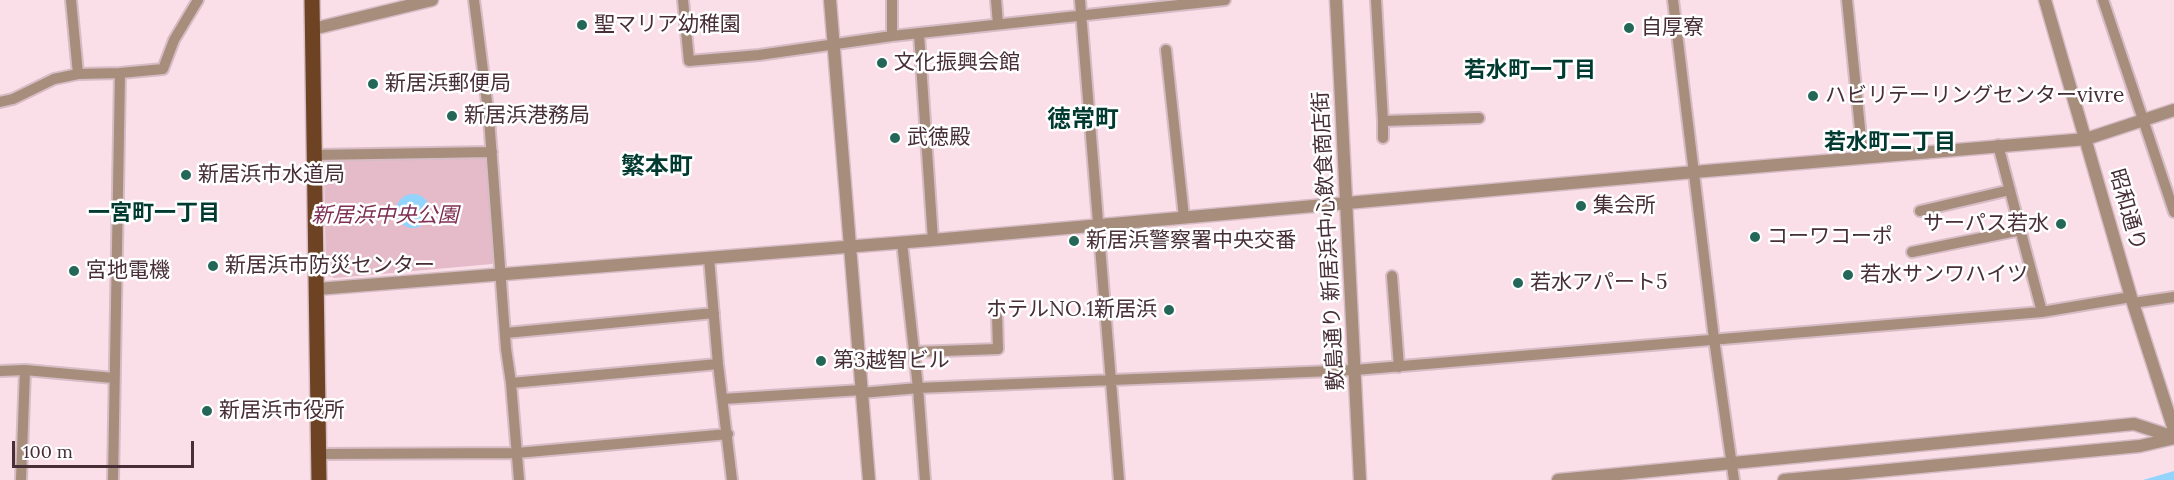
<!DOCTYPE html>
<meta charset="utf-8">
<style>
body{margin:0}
#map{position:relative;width:2174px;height:480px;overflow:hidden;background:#fadfe8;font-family:Lora,serif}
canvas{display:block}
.scale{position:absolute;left:12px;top:441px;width:182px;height:27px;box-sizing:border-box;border:3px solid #472e37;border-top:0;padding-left:8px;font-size:18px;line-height:21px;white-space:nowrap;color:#472e37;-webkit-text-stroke:4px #fff;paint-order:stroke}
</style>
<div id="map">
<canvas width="2174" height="480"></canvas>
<div class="scale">100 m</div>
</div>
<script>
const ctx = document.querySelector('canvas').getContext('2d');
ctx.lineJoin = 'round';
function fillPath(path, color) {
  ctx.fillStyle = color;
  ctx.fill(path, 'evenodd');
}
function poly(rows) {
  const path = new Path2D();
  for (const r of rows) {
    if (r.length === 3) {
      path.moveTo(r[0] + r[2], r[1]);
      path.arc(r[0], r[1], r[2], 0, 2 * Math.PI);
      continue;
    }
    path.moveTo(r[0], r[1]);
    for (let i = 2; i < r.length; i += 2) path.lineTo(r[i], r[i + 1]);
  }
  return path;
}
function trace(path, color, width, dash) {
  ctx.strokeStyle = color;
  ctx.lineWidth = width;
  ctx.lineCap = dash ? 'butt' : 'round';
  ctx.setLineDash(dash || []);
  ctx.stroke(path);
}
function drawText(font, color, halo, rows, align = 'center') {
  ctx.font = font + ' Lora,"Noto Sans JP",serif';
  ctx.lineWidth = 5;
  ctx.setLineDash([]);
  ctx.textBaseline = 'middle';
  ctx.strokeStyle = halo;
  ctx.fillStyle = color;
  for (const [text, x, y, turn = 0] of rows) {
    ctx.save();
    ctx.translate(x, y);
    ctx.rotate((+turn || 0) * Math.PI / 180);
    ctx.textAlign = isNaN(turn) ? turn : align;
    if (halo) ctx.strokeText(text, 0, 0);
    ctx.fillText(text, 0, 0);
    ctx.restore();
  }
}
const green = poly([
 [487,158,496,259,492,264,335,278,328,276,326,273,324,167,328,160]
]);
const water = poly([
 [413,211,17],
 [2174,471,2174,480,2143,480]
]);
const minor = poly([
 [71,0,78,74],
 [474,0,489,118,506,349,511,383,519,480],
 [683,0,689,61,759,55,892,36,1225,0],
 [996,0,998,24],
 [1080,0,1119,480],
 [1376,0,1383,121,1479,118],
 [1673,0,1714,339,1734,480],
 [1847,0,1863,158],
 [2103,0,2174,212],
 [919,34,933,240],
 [892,36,892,0],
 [1166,50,1184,217],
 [120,73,163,69,174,40,198,0],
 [0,102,13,99,54,79,78,74,120,73,113,480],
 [1383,121,1383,138],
 [1998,145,2042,312],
 [314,155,492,152],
 [1920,211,2010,190],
 [902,242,918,388,925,480],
 [1912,252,2021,230],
 [709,258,718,364,732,480],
 [1392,276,1399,367],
 [2133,303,2174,297],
 [506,333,714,313],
 [914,352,998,349,997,314],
 [0,371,25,370,114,378],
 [511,383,718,364],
 [861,393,918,388,1355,370,2042,312,2131,297],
 [723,399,861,390],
 [318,454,517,453,728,434],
 [21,480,25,370]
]);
const tertiary = poly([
 [830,0,869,480],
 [1336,0,1360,480],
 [2045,0,2131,297,2174,430],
 [313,29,432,0],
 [317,289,933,240,1694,172,2086,139,2174,110],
 [1558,480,2134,424,2174,437],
 [1784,480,2140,446,2174,438]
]);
const primary = poly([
 [312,0,319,480]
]);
const markers = [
 [582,25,6,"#246758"],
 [1629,28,6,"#246758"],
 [882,63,6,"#246758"],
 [373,84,6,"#246758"],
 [1813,96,6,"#246758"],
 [452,116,6,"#246758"],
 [895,138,6,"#246758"],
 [186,175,6,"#246758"],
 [1581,206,6,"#246758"],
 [2061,224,6,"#246758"],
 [1755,237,6,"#246758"],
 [1074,241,6,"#246758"],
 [213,266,6,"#246758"],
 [74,271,6,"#246758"],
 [1848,275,6,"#246758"],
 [1518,283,6,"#246758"],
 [1169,310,6,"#246758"],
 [821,361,6,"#246758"],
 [207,411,6,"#246758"]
];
const poiNames = [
 ["聖マリア幼稚園",594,25],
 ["自厚寮",1641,28],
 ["文化振興会館",894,63],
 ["新居浜郵便局",385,84],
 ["ハビリテーリングセンターvivre",1825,96],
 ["新居浜港務局",464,116],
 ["武徳殿",907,138],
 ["新居浜市水道局",198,175],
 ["集会所",1593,206],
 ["サーパス若水",2049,224,"right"],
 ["コーワコーポ",1767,237],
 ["新居浜警察署中央交番",1086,241],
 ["新居浜市防災センター",225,266],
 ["宮地電機",86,271],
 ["若水サンワハイツ",1860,275],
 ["若水アパート5",1530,283],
 ["ホテルNO.1新居浜",1157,310,"right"],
 ["第3越智ビル",833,361],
 ["新居浜市役所",219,411]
];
const streetNames = [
 ["昭和通り",2127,210,74],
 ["敷島通り 新居浜中心飲食商店街",1329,241,-93]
];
const parkNames = [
 ["新居浜中央公園",385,216]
];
const neighbourhoodNames = [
 ["若水町一丁目",1530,71],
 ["若水町二丁目",1890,143],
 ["一宮町一丁目",154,214]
];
const quarterNames = [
 ["徳常町",1083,120],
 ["繁本町",657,167]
];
fillPath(green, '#e5bac9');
fillPath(water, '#92d4fc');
trace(minor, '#d6bcc5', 14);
trace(tertiary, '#d6bcc5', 15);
trace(primary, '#d6bcc5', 18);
trace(minor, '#a68d7c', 10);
trace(tertiary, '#a68d7c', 12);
trace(primary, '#6d4324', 15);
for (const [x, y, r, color] of markers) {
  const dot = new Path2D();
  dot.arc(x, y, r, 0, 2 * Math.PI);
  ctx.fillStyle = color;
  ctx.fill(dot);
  trace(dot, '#fff', 2);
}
drawText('21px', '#472e37', '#fff', poiNames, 'left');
drawText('21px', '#472e37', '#fff', streetNames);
drawText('italic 21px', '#7f2f52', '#fff', parkNames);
drawText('bold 22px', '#003a30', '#fff', neighbourhoodNames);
drawText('bold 24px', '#003a30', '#fff', quarterNames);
</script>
